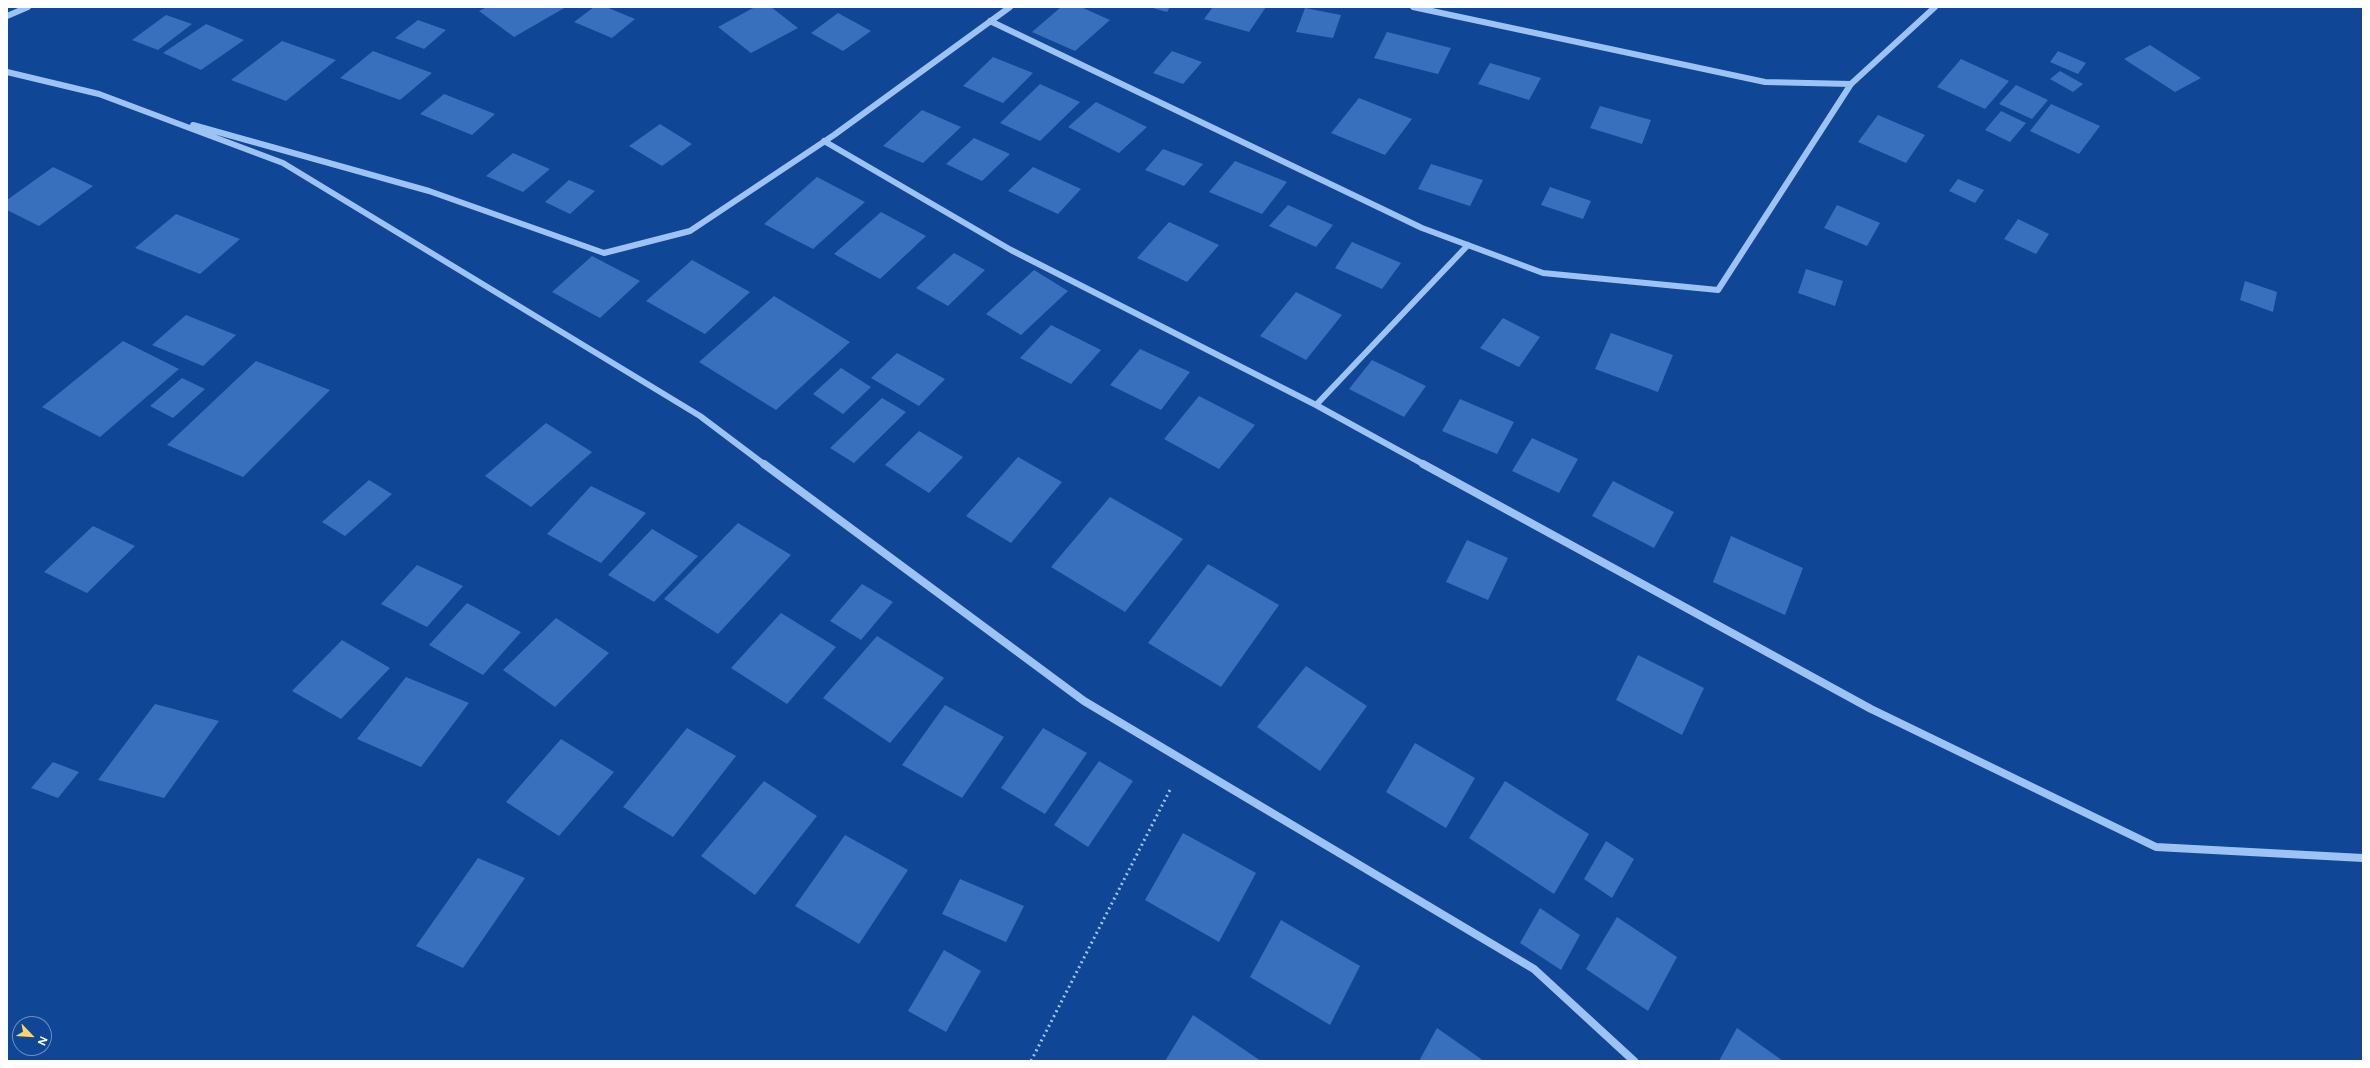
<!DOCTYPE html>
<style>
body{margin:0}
#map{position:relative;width:2370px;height:1068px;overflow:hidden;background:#0f4695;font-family:Figtree,sans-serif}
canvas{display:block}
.frame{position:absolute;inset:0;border:8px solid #fff;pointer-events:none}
.north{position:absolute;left:12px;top:1016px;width:40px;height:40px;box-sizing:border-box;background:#0f4695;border:1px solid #6f90bf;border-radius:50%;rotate:115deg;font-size:11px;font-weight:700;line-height:16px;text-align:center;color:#fff}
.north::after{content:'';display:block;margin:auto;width:14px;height:18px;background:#ffd561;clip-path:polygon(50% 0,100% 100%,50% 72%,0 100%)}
</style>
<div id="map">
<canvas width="2370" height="1068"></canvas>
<div class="frame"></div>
<div class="north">N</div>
</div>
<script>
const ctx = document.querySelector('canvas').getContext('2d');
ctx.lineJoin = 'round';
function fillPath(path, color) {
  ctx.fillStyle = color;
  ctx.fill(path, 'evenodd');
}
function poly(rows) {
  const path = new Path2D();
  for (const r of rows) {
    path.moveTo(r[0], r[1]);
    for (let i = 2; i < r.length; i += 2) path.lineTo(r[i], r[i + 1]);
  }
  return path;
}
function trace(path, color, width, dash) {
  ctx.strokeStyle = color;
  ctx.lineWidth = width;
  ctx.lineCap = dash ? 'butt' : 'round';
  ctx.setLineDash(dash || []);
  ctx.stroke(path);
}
const building = poly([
 [487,7,566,7,514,37,479,11],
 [594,7,606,7,635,19,612,38,574,22],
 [755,7,771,7,798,28,751,53,718,27],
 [1061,7,1081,7,1110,20,1075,51,1032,32],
 [1149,7,1170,7,1167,12],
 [1213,7,1266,7,1249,32,1204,19],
 [1305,8,1341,15,1333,38,1296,32],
 [838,13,871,31,843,51,811,33],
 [166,15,192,24,158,50,132,40],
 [418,20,446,30,424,49,395,38],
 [206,24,244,40,201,70,163,53],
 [1387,32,1451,48,1438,74,1374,58],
 [282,41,336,60,286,101,231,80],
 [2150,45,2201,78,2175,92,2124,59],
 [373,51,432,73,400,100,340,78],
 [1172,51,1202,62,1183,84,1153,73],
 [2058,51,2086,63,2078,74,2050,62],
 [993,57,1033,73,1003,103,963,86],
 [1961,59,2009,81,1985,109,1937,87],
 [1490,63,1541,78,1529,100,1478,84],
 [2060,71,2083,84,2073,92,2050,79],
 [1040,84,1080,102,1040,141,1000,123],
 [2016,85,2048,100,2032,119,1999,104],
 [444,94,495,114,472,135,420,114],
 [1359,98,1412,119,1385,155,1331,133],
 [1096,102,1147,127,1119,153,1068,127],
 [2051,104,2100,126,2079,154,2030,131],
 [1600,106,1651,120,1642,144,1590,128],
 [922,110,961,127,923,163,883,146],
 [2001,111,2026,123,2010,142,1985,130],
 [1878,115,1925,135,1906,163,1858,142],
 [660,124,692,144,662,166,629,146],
 [974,138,1010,154,982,181,946,164],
 [1163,149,1203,164,1184,186,1145,170],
 [513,153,550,169,523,192,486,176],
 [1235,161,1287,182,1262,214,1209,192],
 [1431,164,1483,180,1470,206,1418,189],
 [53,167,93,186,39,226,7,210,7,200],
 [1033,167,1081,189,1058,214,1008,191],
 [817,177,865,202,813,249,764,224],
 [1958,179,1984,190,1975,203,1949,191],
 [569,180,595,191,570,214,545,202],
 [1550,187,1591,201,1583,219,1541,205],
 [1288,205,1333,225,1316,247,1269,226],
 [1837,205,1880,223,1867,246,1824,228],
 [881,212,926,236,880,279,834,254],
 [176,214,240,239,200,274,135,248],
 [2018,219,2049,234,2036,254,2004,239],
 [1169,222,1219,245,1187,282,1137,258],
 [1352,242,1401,263,1382,289,1335,268],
 [954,253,985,270,948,306,916,288],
 [592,256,640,281,600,318,552,292],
 [692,260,750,292,705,334,646,301],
 [1806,269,1843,281,1835,306,1798,293],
 [1034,270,1068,291,1021,335,986,314],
 [2245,281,2277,292,2273,312,2240,300],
 [1296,292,1342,315,1306,360,1260,336],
 [774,296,850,342,776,410,699,362],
 [186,315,236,335,203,366,152,345],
 [1503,318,1540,337,1519,367,1480,348],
 [1051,325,1101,350,1071,384,1020,358],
 [1611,333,1673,355,1658,392,1595,369],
 [123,341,179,369,100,437,42,407],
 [1140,349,1190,372,1161,410,1110,385],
 [897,353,945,379,919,406,871,378],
 [1372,360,1426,386,1404,417,1349,389],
 [256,361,330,390,243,477,167,445],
 [841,368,871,387,843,414,813,394],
 [182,378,205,389,173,418,150,406],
 [1199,396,1255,425,1219,469,1164,439],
 [882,398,906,412,854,463,830,448],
 [1460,399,1514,422,1497,454,1442,431],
 [546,423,592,452,531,507,485,476],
 [919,431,963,457,929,493,885,465],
 [1532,438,1578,459,1559,493,1512,471],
 [1018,457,1062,482,1011,543,966,516],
 [369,480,392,494,345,536,322,522],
 [1613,481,1674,512,1654,548,1592,516],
 [591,486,646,513,601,563,547,534],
 [1110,497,1183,539,1125,612,1051,567],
 [738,523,791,555,718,634,664,599],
 [93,526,135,546,87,593,44,572],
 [652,529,698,556,654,602,608,575],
 [1731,536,1803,568,1785,615,1713,582],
 [1467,540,1508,558,1488,600,1446,582],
 [1208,564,1279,605,1221,687,1148,643],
 [417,565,463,586,427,627,381,604],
 [862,584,893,602,861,640,830,621],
 [467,603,521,632,483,675,429,645],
 [781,613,836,647,787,704,731,668],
 [556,618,609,653,555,707,503,670],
 [877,636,944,678,890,743,823,698],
 [342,640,390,668,341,719,292,691],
 [1638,655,1704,688,1682,735,1616,700],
 [1306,666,1367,706,1320,771,1257,727],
 [406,677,469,703,421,767,357,739],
 [155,704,219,721,164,798,98,780],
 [945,705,1004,737,962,798,902,765],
 [687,728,736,756,673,837,623,807],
 [1043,728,1087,753,1045,814,1001,788],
 [561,739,614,772,559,836,506,802],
 [1415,743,1475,778,1446,828,1386,792],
 [1099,761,1133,781,1088,847,1054,825],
 [53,762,79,772,58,798,31,788],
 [764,781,817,816,755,895,701,856],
 [1505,781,1589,834,1554,894,1469,838],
 [1183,833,1256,873,1219,942,1145,900],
 [845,835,908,870,859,944,795,906],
 [1606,841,1634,859,1612,898,1584,879],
 [478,858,525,878,463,968,416,946],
 [960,879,1024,906,1006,942,942,914],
 [1540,908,1580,935,1561,970,1520,943],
 [1617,917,1677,957,1648,1011,1586,969],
 [1281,920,1360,966,1330,1025,1250,977],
 [944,950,981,971,946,1032,908,1011],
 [1193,1015,1261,1061,1165,1061],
 [1437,1028,1484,1061,1419,1061],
 [1737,1028,1783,1061,1719,1061]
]);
const path = poly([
 [1031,1061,1171,788]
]);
const minorFar1 = poly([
 [1413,7,1765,82,1851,84,1935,7],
 [7,16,28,7],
 [990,21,1422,228,1543,273,1718,290,1851,84],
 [7,72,99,94,283,163,700,416,765,465],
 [193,125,429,191,604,253,690,231,834,135,1010,7],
 [824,141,1011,250,1316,405,1468,245],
 [1316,405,1425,465]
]);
const minor = poly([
 [764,464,1084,701,1534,969,1634,1061],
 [1423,464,1871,709,2156,847,2363,858]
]);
fillPath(building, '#3870be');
trace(path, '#9dc2f4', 3, [2, 3.5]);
trace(minorFar1, '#9dc2f4', 6);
trace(minor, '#9dc2f4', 8);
</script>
